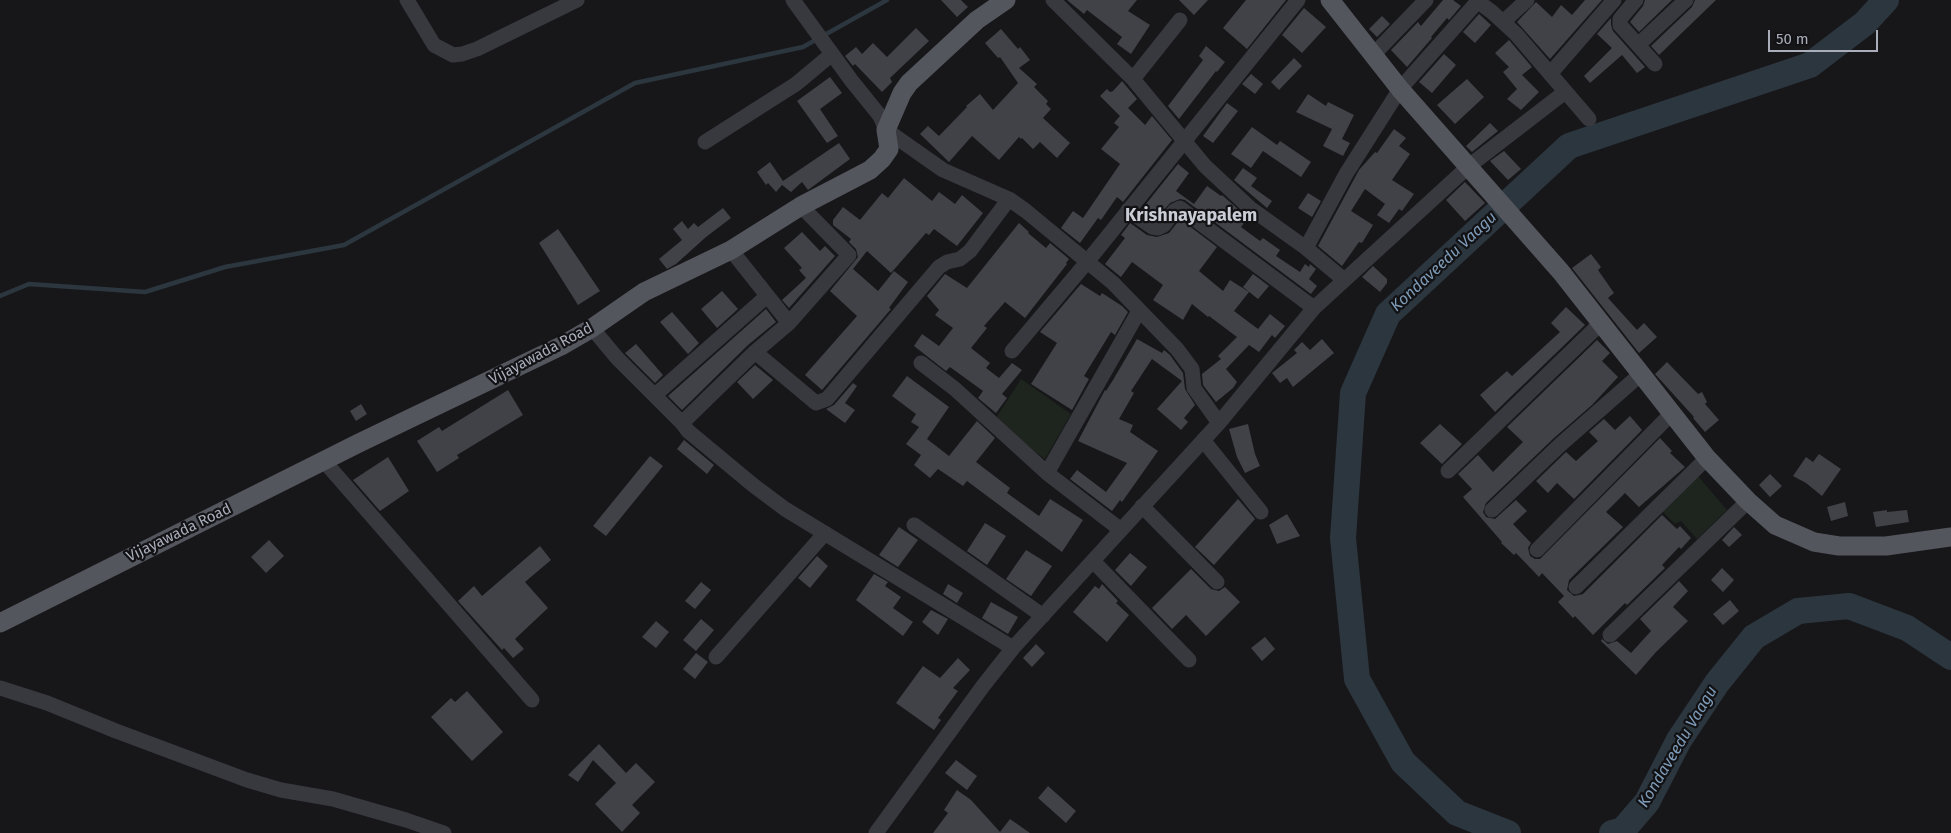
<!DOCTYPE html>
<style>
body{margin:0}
#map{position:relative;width:1951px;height:833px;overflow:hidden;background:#17171a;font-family:"Fira Sans",sans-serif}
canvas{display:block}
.scale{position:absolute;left:1768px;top:30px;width:110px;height:22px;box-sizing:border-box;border:2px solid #a9aeba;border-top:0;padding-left:6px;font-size:15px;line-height:18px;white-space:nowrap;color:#a9aeba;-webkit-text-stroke:4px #121215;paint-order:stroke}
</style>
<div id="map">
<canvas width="1951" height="833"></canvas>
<div class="scale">50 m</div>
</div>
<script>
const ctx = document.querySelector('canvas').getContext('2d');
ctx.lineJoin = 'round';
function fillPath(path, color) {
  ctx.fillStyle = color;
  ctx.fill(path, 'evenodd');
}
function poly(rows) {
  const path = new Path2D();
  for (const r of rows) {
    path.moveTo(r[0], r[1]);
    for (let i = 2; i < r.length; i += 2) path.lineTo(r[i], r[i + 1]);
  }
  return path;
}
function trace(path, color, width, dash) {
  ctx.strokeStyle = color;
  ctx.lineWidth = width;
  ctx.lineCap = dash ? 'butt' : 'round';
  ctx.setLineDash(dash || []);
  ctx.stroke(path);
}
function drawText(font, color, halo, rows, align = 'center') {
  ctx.font = font + ' "Fira Sans",sans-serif';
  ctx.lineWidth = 4.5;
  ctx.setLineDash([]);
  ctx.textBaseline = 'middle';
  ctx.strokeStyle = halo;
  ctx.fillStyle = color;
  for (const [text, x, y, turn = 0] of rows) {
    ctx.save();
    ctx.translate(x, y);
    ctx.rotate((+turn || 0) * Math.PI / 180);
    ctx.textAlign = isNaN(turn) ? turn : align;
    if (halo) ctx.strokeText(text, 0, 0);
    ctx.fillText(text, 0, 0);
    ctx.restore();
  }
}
const green = poly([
 [1021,379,1071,414,1045,459,994,421],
 [1697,475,1727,510,1697,539,1681,521,1675,524,1661,510]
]);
const stream = poly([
 [0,296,29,284,145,292,225,267,344,245,635,83,803,47,887,0]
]);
const river = poly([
 [1508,833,1457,813,1403,762,1357,679,1343,538,1353,393,1388,314,1569,146,1810,65,1865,23,1886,0],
 [1612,833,1623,830,1647,802,1679,740,1717,683,1754,637,1798,611,1849,606,1907,628,1951,657]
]);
const building = poly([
 [941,0,961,0,968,7,957,17],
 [1067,0,1137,0,1128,11,1150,25,1131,54,1117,44,1122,37,1087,10,1084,14],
 [1179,0,1208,0,1194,15],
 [1246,0,1286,0,1247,49,1223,28],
 [1443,0,1453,0,1461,6,1449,20,1447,18,1431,37,1432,38,1407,67,1391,50,1418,22,1421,26],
 [1585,0,1602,0,1550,59,1517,22,1536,2,1552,17,1561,5,1572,15],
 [1645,0,1672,0,1639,32,1630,22,1643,6],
 [1695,0,1716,0,1659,55,1651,46,1692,7],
 [1304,8,1326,27,1302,53,1282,35],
 [1479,14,1491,25,1475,43,1463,32],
 [1382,16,1390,24,1377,37,1369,29],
 [1611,18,1611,25,1613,31,1645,67,1637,73,1622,55,1590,83,1584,76,1612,48,1597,34],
 [916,28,929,41,890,78,892,82,882,92,855,64,853,66,845,56,856,47,862,54,873,43,887,57],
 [1001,29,1018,49,1020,47,1030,60,1019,68,1037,84,1034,87,1048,101,1046,104,1051,109,1043,118,1070,143,1057,158,1040,142,1033,149,1022,138,1021,139,1019,137,999,160,972,136,949,162,920,134,928,126,939,136,967,107,966,106,980,94,993,110,1018,83,1000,57,998,58,985,43],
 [1509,40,1532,67,1522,75,1539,92,1521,110,1507,99,1517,89,1503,72,1509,67,1495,53],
 [1206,46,1225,62,1217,72,1216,71,1179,119,1168,106,1203,60,1199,56],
 [1444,54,1456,65,1432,93,1419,82],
 [1294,58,1302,66,1279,90,1271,82],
 [1251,74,1263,84,1255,94,1242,84],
 [830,77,842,93,820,109,838,136,827,143,797,101],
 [1467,79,1484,97,1455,124,1437,105],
 [1122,81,1137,99,1128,108,1145,125,1152,116,1172,140,1123,202,1117,197,1101,220,1098,218,1080,243,1061,228,1073,211,1083,218,1120,164,1101,149,1119,127,1114,123,1120,116,1100,96,1107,89,1110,92,1113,91],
 [1308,94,1326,106,1328,102,1354,115,1342,139,1350,143,1343,156,1323,146,1332,129,1296,112],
 [1227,103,1238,111,1213,143,1203,136],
 [1490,123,1498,131,1472,152,1466,146],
 [1252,127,1277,145,1280,141,1311,162,1301,177,1263,151,1251,168,1231,154],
 [1394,129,1406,138,1399,146,1410,154,1392,180,1414,194,1402,211,1399,209,1389,223,1377,215,1385,204,1365,189,1351,211,1373,225,1362,243,1359,242,1342,266,1318,246,1359,170,1375,152,1377,153],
 [839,143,850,159,808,190,802,182,791,192,782,185,776,192,768,183,766,185,757,172,770,162,783,181],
 [1504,151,1521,169,1508,180,1490,161],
 [1178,164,1189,173,1176,191,1194,204,1207,186,1221,196,1222,195,1248,218,1241,227,1260,241,1263,238,1280,250,1276,256,1300,272,1305,264,1309,267,1310,264,1316,269,1309,279,1317,286,1311,294,1185,200,1180,199,1170,203,1157,218,1142,209],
 [1243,168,1257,178,1251,186,1272,201,1267,208,1234,180],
 [904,178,932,201,939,192,955,204,962,195,983,213,957,246,934,229,929,235,926,233,891,273,867,251,853,269,878,291,894,271,908,282,889,308,891,309,822,390,805,375,857,316,830,291,858,257,856,249,849,242,851,239,833,225,833,220,843,207,860,220,882,193,888,198],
 [1465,182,1485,203,1465,221,1446,200],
 [1308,193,1321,201,1312,217,1298,208],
 [723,208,731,218,706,237,676,264,667,269,659,259,682,240,673,229,682,221,688,229,694,223,698,227],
 [1180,219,1217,247,1199,271,1223,291,1230,280,1249,292,1234,311,1258,329,1270,314,1285,326,1275,338,1272,335,1259,352,1249,345,1226,369,1237,382,1233,388,1216,402,1203,385,1202,374,1221,359,1218,356,1237,337,1209,316,1208,317,1192,304,1183,320,1153,300,1163,285,1132,262,1121,277,1105,264,1125,238,1121,235,1130,223,1147,235,1157,237,1169,233],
 [1019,223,1029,232,1028,233,1046,248,1050,243,1069,259,1066,263,1067,264,1025,318,1005,302,984,326,987,328,971,348,990,363,986,368,999,378,1012,363,1022,370,1002,394,1007,398,996,413,978,398,983,391,950,367,946,371,914,346,922,334,939,346,953,328,935,315,939,310,927,296,945,274,967,288],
 [558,229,600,291,578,305,539,243],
 [802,232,820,251,825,246,835,256,789,308,782,300,806,278,799,270,802,268,784,248],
 [1591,254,1601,267,1598,270,1614,293,1608,298,1637,330,1644,323,1657,337,1639,353,1572,268],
 [1373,266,1387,279,1387,283,1380,292,1362,277],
 [1253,274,1269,286,1258,299,1243,287],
 [1081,284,1100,296,1102,293,1122,306,1128,312,1115,335,1111,332,1084,376,1089,379,1072,410,1031,384,1057,343,1040,332],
 [722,291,738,309,717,328,701,309],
 [1566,307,1585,325,1495,412,1480,395,1507,371,1512,376,1560,332,1551,323],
 [766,309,776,322,748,345,682,410,668,396],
 [672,312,699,343,688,354,660,322],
 [1137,339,1162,353,1164,350,1170,355,1183,373,1185,389,1195,405,1184,418,1188,422,1181,430,1157,409,1182,381,1152,359,1131,391,1134,393,1119,419,1133,425,1130,432,1158,451,1122,502,1120,500,1112,511,1070,479,1077,470,1106,492,1127,463,1078,441,1105,390,1106,391,1113,380],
 [1322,339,1334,353,1293,387,1287,378,1280,383,1272,373,1297,353,1294,350,1302,342,1310,350],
 [1597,340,1610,353,1602,361,1618,377,1592,405,1554,438,1486,503,1483,512,1486,517,1495,519,1516,500,1527,511,1513,524,1531,543,1528,548,1530,556,1535,559,1540,559,1660,438,1672,451,1670,453,1685,467,1639,507,1625,493,1606,512,1623,527,1569,580,1567,590,1574,596,1583,594,1662,515,1677,529,1680,526,1691,538,1681,549,1679,547,1662,565,1665,568,1627,605,1625,603,1593,635,1575,616,1573,618,1558,602,1564,596,1542,573,1539,577,1516,553,1514,555,1501,543,1502,542,1463,497,1472,489,1458,474,1478,455,1493,472,1523,442,1507,427],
 [636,344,663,375,655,383,625,353],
 [1667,362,1698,394,1702,392,1707,402,1705,404,1719,420,1705,432,1693,418,1694,417,1655,374],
 [755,365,773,380,753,399,737,382],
 [907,376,949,407,927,439,949,456,977,421,995,438,976,462,1010,488,1007,493,1039,516,1050,499,1083,520,1062,552,967,481,963,486,938,469,930,478,914,465,921,455,906,444,919,427,911,422,916,414,892,396],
 [853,383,857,386,845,403,855,410,845,423,826,409,834,405],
 [508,390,523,415,457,455,459,458,437,472,417,441,439,427,442,431],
 [361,404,367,414,356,421,350,411],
 [1630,416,1642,430,1574,499,1557,483,1548,493,1536,481,1566,452,1576,461,1598,441,1589,432,1604,419,1615,430],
 [1248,424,1255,454,1260,466,1245,473,1237,457,1229,429],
 [1440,424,1462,444,1442,464,1420,443],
 [684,440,714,465,707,474,677,449],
 [1819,454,1841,469,1822,496,1806,483,1793,476,1806,457,1813,462],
 [650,456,663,466,606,536,593,526],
 [388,457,409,491,380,511,353,480],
 [1770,474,1782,486,1770,497,1759,485],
 [1238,499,1255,519,1214,565,1195,547],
 [1845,502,1848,516,1831,521,1827,507],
 [1887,510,1887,512,1907,510,1909,522,1876,527,1873,512],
 [1287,514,1300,536,1277,544,1269,525],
 [985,523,1006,536,987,565,967,551],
 [899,527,918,540,898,567,879,555],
 [1734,527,1742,535,1729,547,1722,540],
 [269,540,284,556,266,573,251,557],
 [540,546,551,560,525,582,548,608,515,639,524,649,513,658,504,648,502,650,458,601,474,586,482,596],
 [1026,550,1052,566,1031,596,1006,579],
 [1130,553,1147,567,1131,586,1115,570],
 [817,556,828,566,810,588,798,578],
 [1722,568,1734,580,1723,592,1711,580],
 [1191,569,1211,589,1219,591,1225,587,1240,602,1206,636,1186,615,1172,629,1152,608],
 [874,574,888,582,885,586,901,597,893,608,913,622,903,636,856,600],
 [1679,581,1688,591,1673,607,1688,621,1656,652,1636,675,1601,641,1602,639,1608,644,1617,641,1631,653,1651,631,1640,619],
 [701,582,711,590,695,609,685,601],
 [948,584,963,593,957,603,943,594],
 [1102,584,1118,601,1116,603,1129,615,1107,642,1073,612,1095,586,1099,589],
 [1730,600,1739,611,1723,625,1713,614],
 [991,602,1018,617,1008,634,982,618],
 [931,610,948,619,938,635,922,622],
 [701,619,714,630,696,651,683,640],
 [656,621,669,632,656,648,642,637],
 [1265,637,1275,649,1262,661,1251,648],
 [1036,644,1045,653,1032,667,1023,658],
 [696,653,708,662,695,679,683,669],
 [958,658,970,670,953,688,958,691,938,718,941,720,934,730,896,703,923,666,940,678],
 [467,691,503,732,472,761,431,717,451,698,455,702],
 [599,744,626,773,636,763,655,782,632,805,640,813,622,832,595,804,616,783,593,760,578,782,568,775],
 [956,760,977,776,967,790,945,773],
 [1048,786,1076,811,1066,823,1038,798],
 [957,790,971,800,1000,832,1010,819,1030,833,933,833,948,813,944,810]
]);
const minor = poly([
 [407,0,434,45,453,55,462,54,477,49,577,0],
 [793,0,851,80,880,116,886,130,943,170,1009,199,1026,211,1113,283,1177,349,1192,369,1194,388,1219,423],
 [1053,0,1133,79,1205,166,1250,208,1306,248,1343,279],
 [1476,0,1492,12,1516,34,1589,119],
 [1636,0,1620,19,1620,25,1655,64],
 [1503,22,1527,0],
 [1638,45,1686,0],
 [1372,56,1426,0],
 [1550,74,1614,0],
 [1133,79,1180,20],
 [705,142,796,84,832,54],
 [1128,210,1152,227,1158,228,1164,225,1174,211,1180,208,1314,308],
 [1306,248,1346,174,1400,89,1478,1],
 [731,250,789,323],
 [592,328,617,358,682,423,688,431,753,485,785,509,1013,648],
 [1012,351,1087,262,1298,0],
 [755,352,816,403,827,399,939,267,947,262,960,259,970,251,1009,199],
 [921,363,955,389,1047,473,1121,530],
 [655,395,767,296],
 [682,423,755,352,789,323,849,255,801,206],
 [1203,440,1261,512],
 [324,461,532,700],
 [1448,471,1601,323],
 [1047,473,1139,311],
 [1142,506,1217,582],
 [1492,510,1560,445,1642,373],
 [914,525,1043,616],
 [1537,550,1672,413],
 [1093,561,1189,660],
 [1576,587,1707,458],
 [1610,635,1748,501],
 [716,657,825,533],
 [0,688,47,703,116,731,247,780,281,790,333,799,406,820,444,833],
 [876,833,983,686,1013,648,1219,423,1314,308,1469,166,1565,92]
]);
const major = poly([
 [1330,0,1400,89,1561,272,1707,458,1748,501,1775,525,1814,542,1839,546,1886,546,1951,537],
 [0,623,359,443,561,346,592,328,644,292,731,250,801,206,870,170,882,159,889,149,886,130,902,93,909,83,977,20,1006,0]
]);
const streetNames = [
 ["Vijayawada Road",541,354,-28],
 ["Vijayawada Road",179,533,-26]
];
const waterNames = [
 ["Kondaveedu Vaagu",1444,262,-43],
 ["Kondaveedu Vaagu",1678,747,-59]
];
const quarterNames = [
 ["Krishnayapalem",1191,216]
];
fillPath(green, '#1d251e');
trace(stream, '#2c363e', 4.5);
trace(river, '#2c363e', 26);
fillPath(building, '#414247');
trace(minor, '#38393f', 15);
trace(major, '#54565e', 19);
drawText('15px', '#a9aeba', '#121215', streetNames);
drawText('italic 16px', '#7e9bb7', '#121215', waterNames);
drawText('bold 18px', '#cacdd6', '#121215', quarterNames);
</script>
